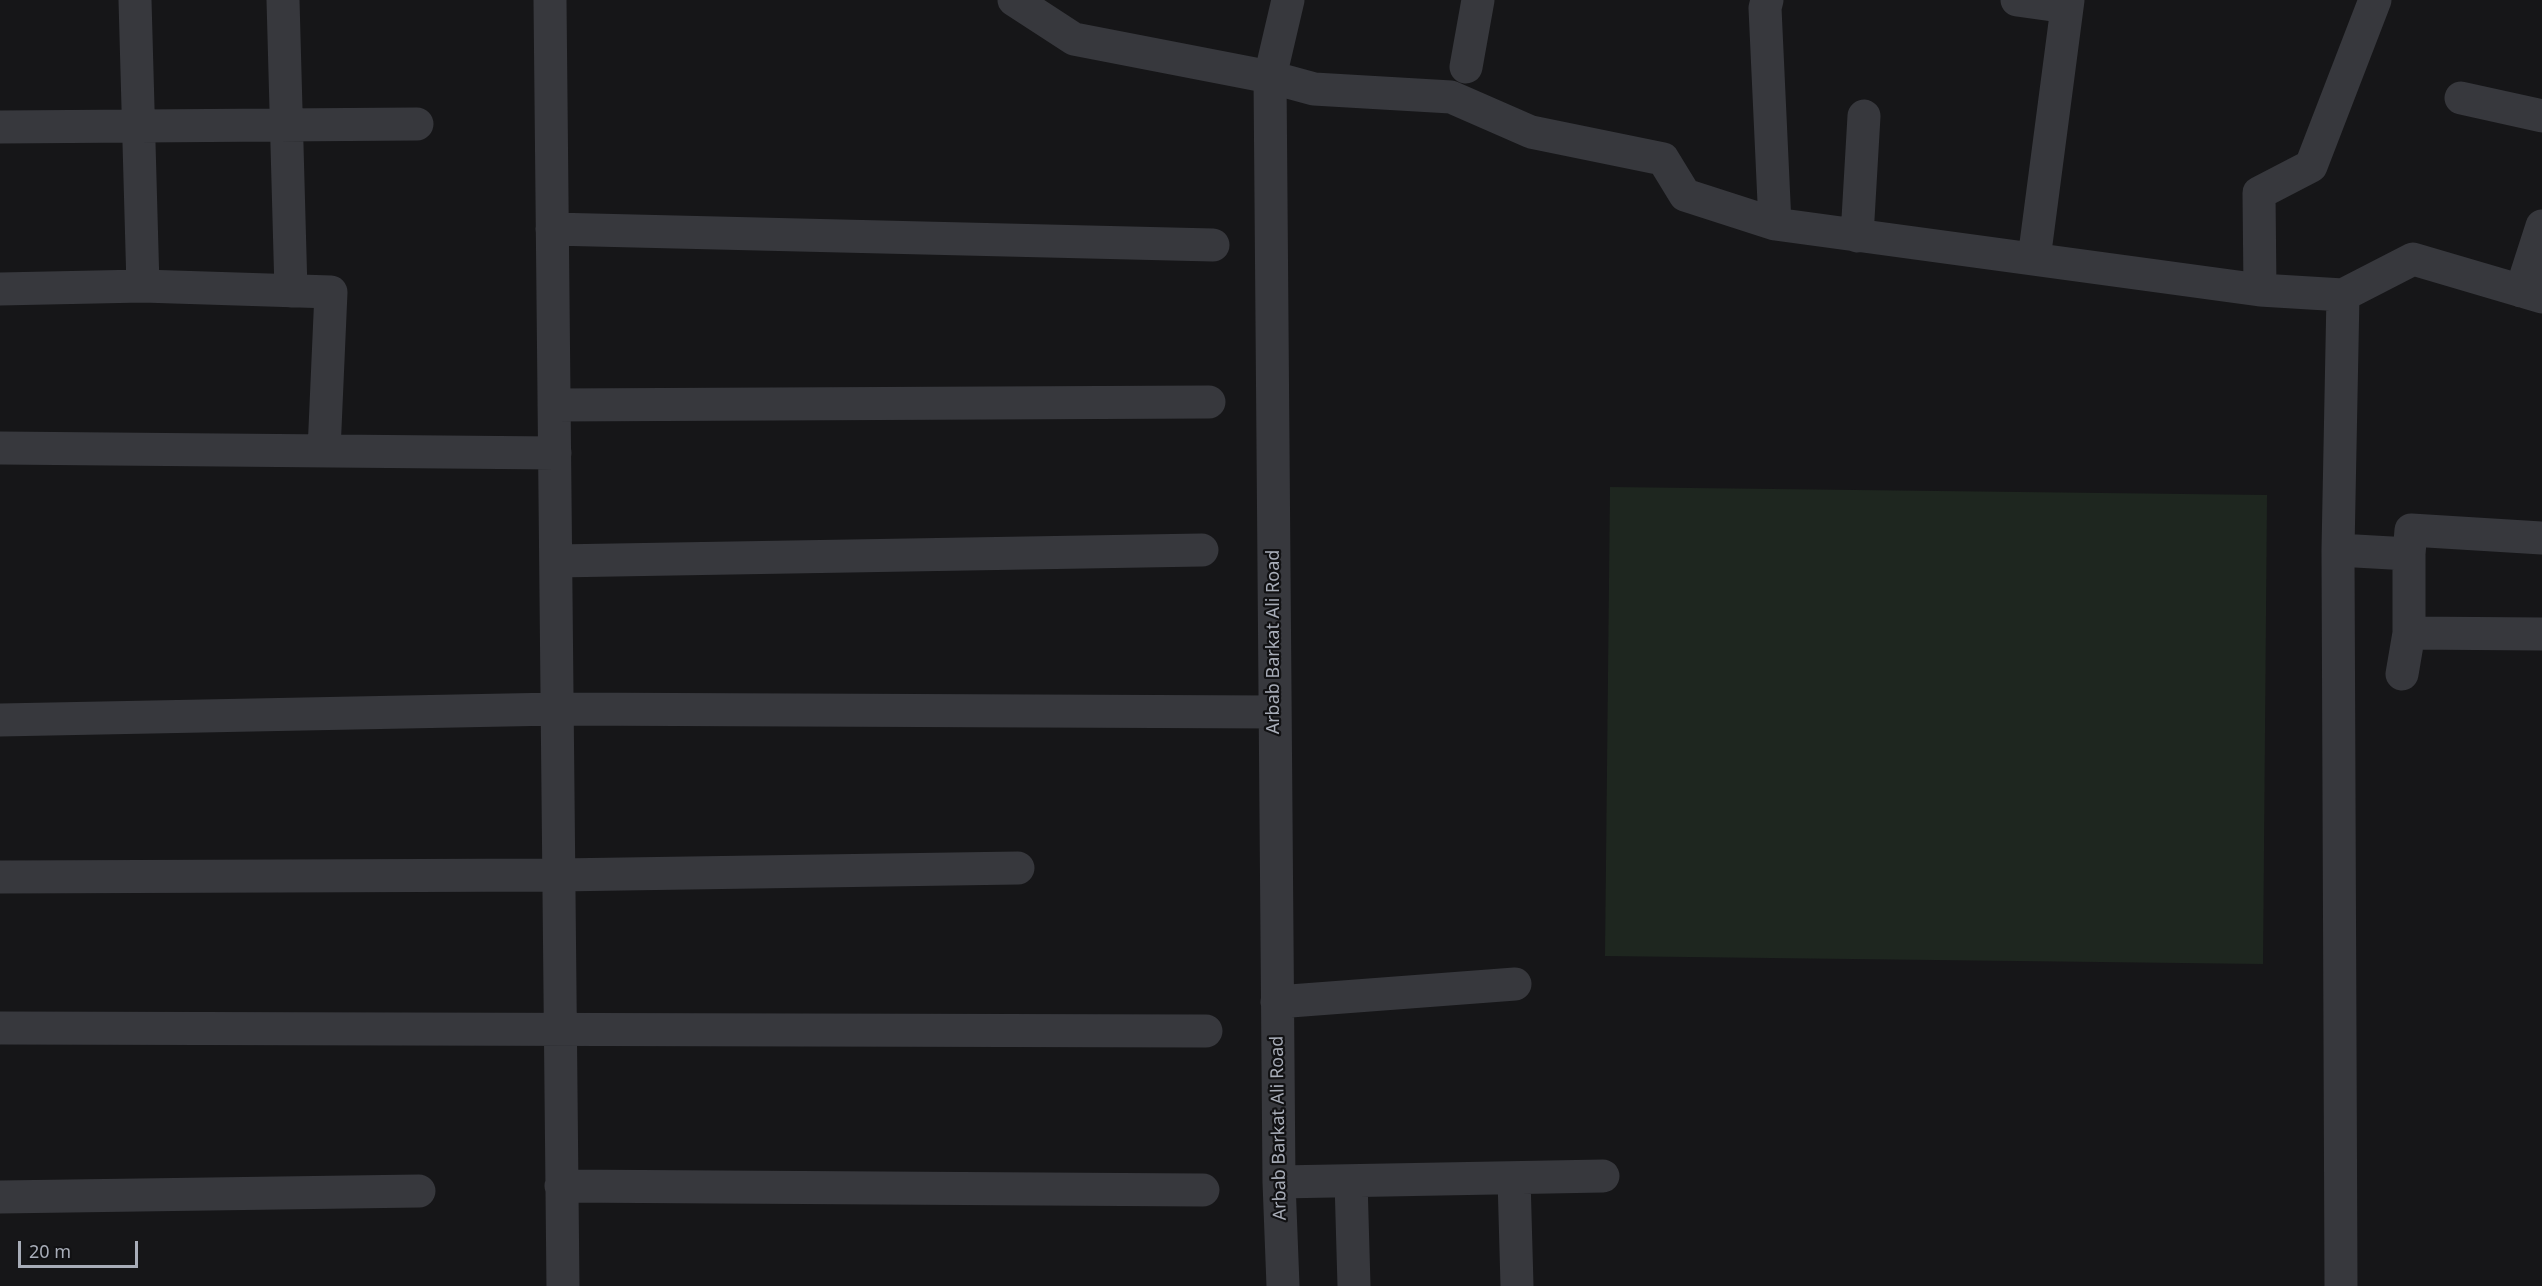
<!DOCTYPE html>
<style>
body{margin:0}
#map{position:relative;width:2542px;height:1286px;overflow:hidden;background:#161618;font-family:"Noto Sans",sans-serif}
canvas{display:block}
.scale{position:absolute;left:18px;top:1241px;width:120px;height:27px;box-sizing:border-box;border:3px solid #a8adb8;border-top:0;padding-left:8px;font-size:18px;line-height:21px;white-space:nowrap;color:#a8adb8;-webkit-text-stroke:4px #111113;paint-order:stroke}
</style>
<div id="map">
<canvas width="2542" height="1286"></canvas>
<div class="scale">20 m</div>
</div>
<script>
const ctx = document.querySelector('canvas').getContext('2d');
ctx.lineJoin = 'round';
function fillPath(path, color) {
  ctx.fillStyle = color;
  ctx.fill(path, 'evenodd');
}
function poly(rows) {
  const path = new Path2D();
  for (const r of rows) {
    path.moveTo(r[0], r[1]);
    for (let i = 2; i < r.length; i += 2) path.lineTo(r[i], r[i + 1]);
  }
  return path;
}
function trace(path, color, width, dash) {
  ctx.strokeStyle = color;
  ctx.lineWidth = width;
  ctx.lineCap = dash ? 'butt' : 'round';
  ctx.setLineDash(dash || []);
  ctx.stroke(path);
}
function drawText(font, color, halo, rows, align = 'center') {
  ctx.font = font + ' "Noto Sans",sans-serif';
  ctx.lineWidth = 4.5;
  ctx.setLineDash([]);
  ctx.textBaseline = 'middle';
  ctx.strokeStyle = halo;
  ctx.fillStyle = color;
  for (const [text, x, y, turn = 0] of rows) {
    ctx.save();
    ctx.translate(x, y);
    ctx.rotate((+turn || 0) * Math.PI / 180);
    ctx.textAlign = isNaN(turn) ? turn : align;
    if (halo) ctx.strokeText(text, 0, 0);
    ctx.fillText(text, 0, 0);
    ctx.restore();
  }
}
const green = poly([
 [1610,487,2267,495,2263,964,1605,956]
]);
const minor = poly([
 [135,0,143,286],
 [283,0,291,291],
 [550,0,563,1286],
 [1014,0,1074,39,1270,77,1314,89,1451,97,1531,132,1663,159,1685,195,1775,224],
 [1767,0,1765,8,1775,224,2260,290,2343,295,2413,259,2542,297],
 [2017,0,2067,7],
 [1466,67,1478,0],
 [2461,98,2542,116],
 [0,127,417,124],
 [552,229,1213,245],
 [1857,236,1864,116],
 [2034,259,2068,0],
 [0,289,143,286,331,292,324,451],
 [2260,290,2259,193,2311,166,2375,0],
 [2521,291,2542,226],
 [554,405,1209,402],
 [0,448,555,453],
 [2338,550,2409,554,2411,530,2542,538],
 [2409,554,2409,633,2542,634],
 [556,561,1202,550],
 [2402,674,2409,633],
 [0,720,557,709,1275,712],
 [0,877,558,875,1018,868],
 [1277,1002,1515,984],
 [0,1028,1206,1031],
 [1514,1178,1517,1286],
 [1351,1181,1354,1286],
 [1279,1182,1603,1176],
 [561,1186,1203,1190],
 [0,1197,419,1191],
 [1283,1286,1279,1182,1270,77,1288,0],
 [2341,1286,2338,550,2343,295]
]);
const streetNames = [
 ["Arbab Barkat Ali Road",1274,642,-90],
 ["Arbab Barkat Ali Road",1279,1128,-91]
];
fillPath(green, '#1e261f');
trace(minor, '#37383d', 33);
drawText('18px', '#a8adb8', '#111113', streetNames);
</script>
